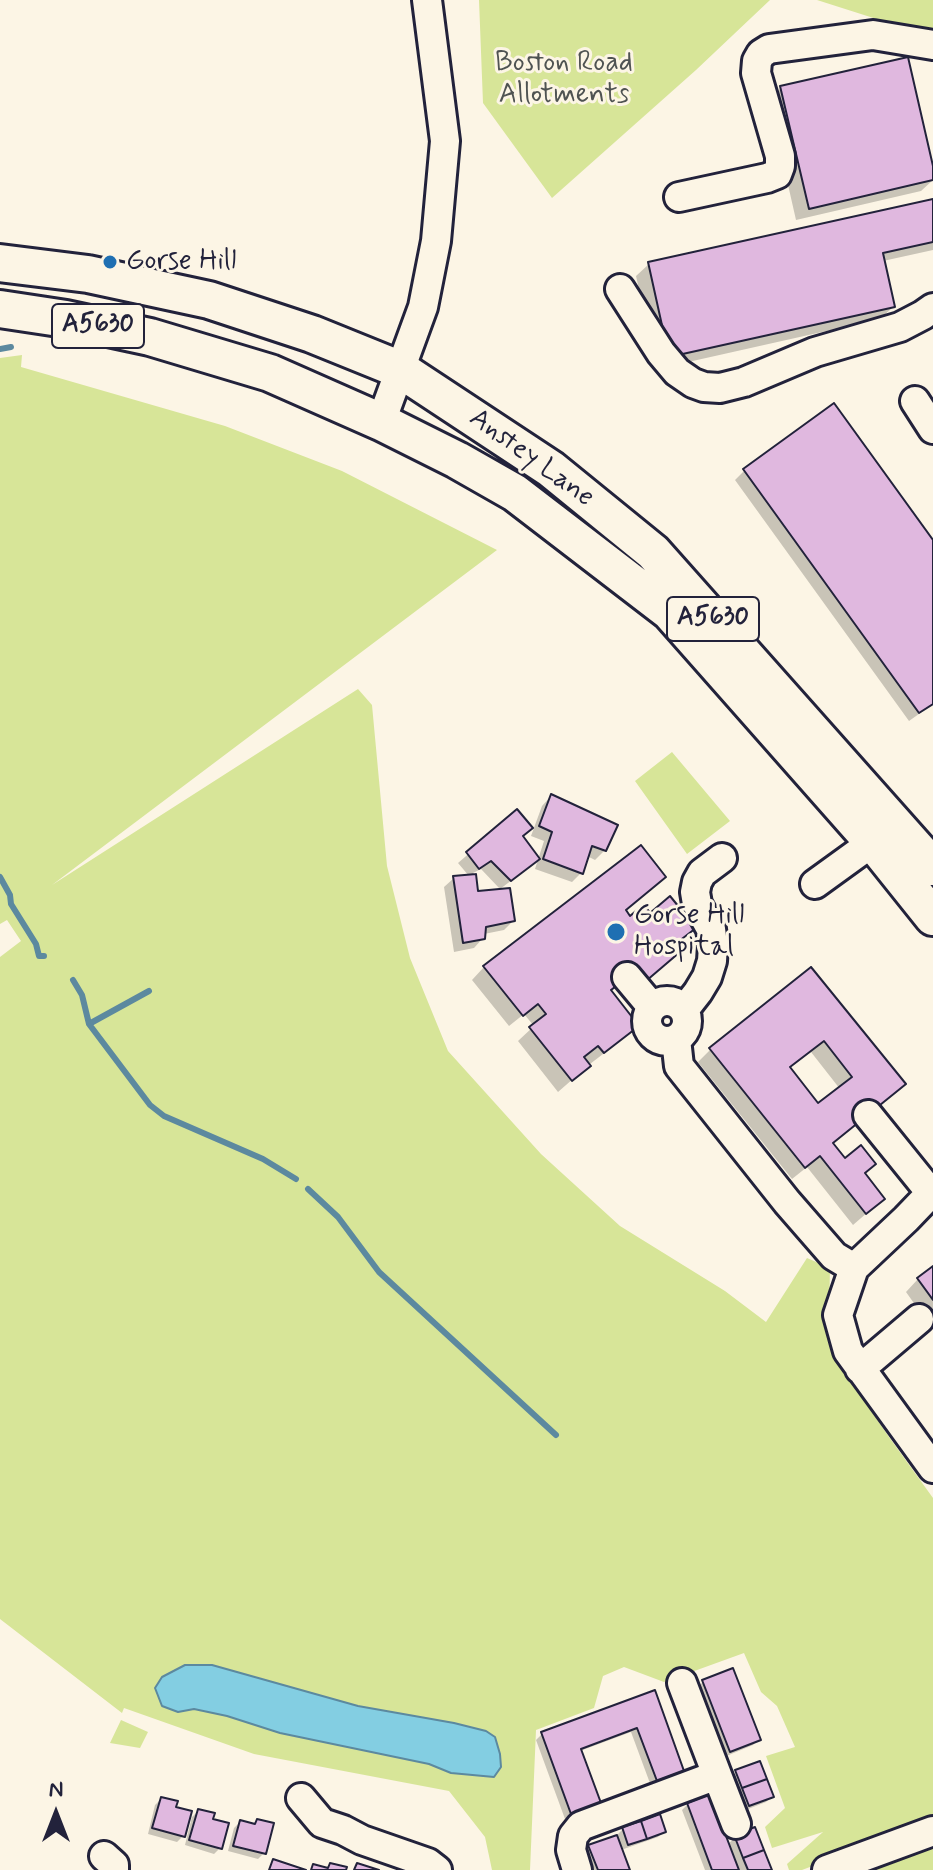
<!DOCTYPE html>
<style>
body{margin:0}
#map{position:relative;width:933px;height:1870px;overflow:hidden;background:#fcf5e5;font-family:Mynerve,sans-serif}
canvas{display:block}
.north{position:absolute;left:16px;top:1774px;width:80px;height:80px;-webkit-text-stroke:6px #fcf5e5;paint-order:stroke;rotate:0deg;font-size:22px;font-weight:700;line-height:32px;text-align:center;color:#22223b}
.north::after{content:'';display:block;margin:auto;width:28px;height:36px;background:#22223b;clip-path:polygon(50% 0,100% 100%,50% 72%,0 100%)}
</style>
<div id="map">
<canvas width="933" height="1870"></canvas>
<div class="north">N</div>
</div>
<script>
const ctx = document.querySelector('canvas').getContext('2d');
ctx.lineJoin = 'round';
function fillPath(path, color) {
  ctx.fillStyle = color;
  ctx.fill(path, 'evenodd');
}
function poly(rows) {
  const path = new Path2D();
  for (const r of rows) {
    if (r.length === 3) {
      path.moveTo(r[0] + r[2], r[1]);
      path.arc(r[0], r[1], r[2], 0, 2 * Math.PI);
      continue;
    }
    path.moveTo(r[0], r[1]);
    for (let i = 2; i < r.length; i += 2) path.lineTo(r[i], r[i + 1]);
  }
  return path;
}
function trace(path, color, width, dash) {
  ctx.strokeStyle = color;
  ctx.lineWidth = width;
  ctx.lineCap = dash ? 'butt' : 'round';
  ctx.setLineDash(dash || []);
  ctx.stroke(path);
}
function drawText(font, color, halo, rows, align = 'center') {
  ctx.font = font + ' Mynerve,sans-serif';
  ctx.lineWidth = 6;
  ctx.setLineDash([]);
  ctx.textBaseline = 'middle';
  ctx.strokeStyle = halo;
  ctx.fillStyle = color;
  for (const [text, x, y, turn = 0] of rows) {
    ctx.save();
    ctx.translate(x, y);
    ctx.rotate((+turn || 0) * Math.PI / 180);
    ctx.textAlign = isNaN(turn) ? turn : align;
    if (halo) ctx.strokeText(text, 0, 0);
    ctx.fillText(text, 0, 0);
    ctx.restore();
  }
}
const green = poly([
 [479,0,770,0,696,70,552,198,483,103],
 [817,0,933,0,933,37],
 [22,355,21,367,225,426,342,471,497,550,52,885,358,689,372,705,387,866,410,958,448,1051,541,1154,620,1226,725,1291,766,1322,807,1258,830,1268,829,1314,839,1364,889,1437,933,1498,933,1820,802,1870,789,1870,787,1864,823,1832,772,1848,765,1827,785,1808,766,1756,795,1747,777,1706,761,1692,744,1653,664,1682,624,1667,603,1676,594,1708,536,1730,530,1870,492,1870,485,1837,449,1791,254,1754,124,1708,122,1713,0,1619,0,957,21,941,7,920,0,924,0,358],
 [672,752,730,821,687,854,635,781],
 [121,1720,148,1732,140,1748,110,1743],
 [933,1846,933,1870,867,1870]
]);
const water = poly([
 [185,1665,212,1665,358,1706,454,1723,486,1731,495,1737,500,1754,501,1767,494,1777,451,1773,429,1764,280,1733,227,1716,194,1709,178,1712,162,1706,155,1688,162,1677,185,1665]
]);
const shadow = poly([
 [781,88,933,175,933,180,921,191,796,220,769,101],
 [933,201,933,250,883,261,893,307,880,319,657,369,636,276,649,264],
 [744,471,933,543,933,704,909,721,735,480],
 [551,796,605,850,595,860,587,856,581,873,572,882,535,869,544,841,531,836,542,806],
 [517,812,528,868,500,889,481,869,473,873,477,894,513,921,504,930,484,934,483,938,474,948,454,952,444,887,454,878,469,876,458,863],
 [664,877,624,912,630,918,681,940,610,992,636,1026,624,1038,590,1064,558,1092,518,1041,534,1026,524,1014,509,1026,472,980,484,967],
 [810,970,904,1084,891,1096,831,1145,844,1161,863,1174,883,1199,853,1225,807,1167,792,1179,698,1062,711,1049],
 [811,1052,840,1089,817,1106,788,1069],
 [933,1269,933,1330,906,1292,918,1279],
 [703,1682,759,1739,753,1745,724,1757,697,1688],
 [654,1693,682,1771,676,1776,651,1786,631,1732,580,1751,599,1803,593,1809,565,1819,536,1740,542,1734],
 [737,1772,772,1796,766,1802,743,1811,731,1778],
 [161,1799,174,1808,183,1836,177,1842,148,1834,155,1805],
 [688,1804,727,1845,736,1837,770,1870,705,1870,682,1810],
 [198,1811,211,1820,220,1848,214,1854,185,1845,192,1817],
 [258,1821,264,1853,258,1859,228,1851,234,1828,240,1822,253,1826],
 [623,1829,664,1831,658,1837,621,1850,628,1870,590,1870,584,1853,589,1847,618,1837,617,1835]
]);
const stream = poly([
 [0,349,11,347],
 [0,877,10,895,11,904,36,944,39,956,44,956],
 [73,980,82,995,89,1024,150,1105,164,1116,263,1159,296,1179],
 [89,1024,149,991],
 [308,1189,338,1217,379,1272,556,1435]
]);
const building = poly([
 [908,57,933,166,933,180,809,209,780,86,908,57],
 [933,199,933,242,883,253,895,307,669,357,648,262,933,199],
 [834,403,933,540,933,704,919,713,743,469,834,403],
 [551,794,618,825,606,851,592,846,583,874,543,859,552,832,539,826,551,794],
 [517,809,533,828,523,836,540,859,511,881,491,861,479,869,466,852,517,809],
 [641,845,666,877,626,910,630,916,644,904,650,913,670,896,696,928,674,945,680,952,646,981,637,970,611,990,639,1026,604,1053,598,1046,584,1057,591,1066,572,1081,529,1027,546,1014,538,1004,523,1016,483,966,641,845],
 [476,874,478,891,510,888,515,921,486,927,485,939,463,943,453,876,476,874],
 [811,967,906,1084,833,1143,845,1158,861,1145,876,1164,865,1173,885,1199,866,1214,820,1156,805,1168,709,1048,811,967],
 [824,1041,852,1077,818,1103,790,1067,824,1041],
 [933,1266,933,1300,917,1278,933,1266],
 [733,1668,761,1740,730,1752,702,1680,733,1668],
 [655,1690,684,1771,657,1781,637,1728,581,1749,601,1803,571,1814,541,1732,655,1690],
 [760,1761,767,1779,742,1788,735,1770,760,1761],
 [767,1779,774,1797,749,1806,742,1788,767,1779],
 [710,1794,739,1870,712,1870,687,1803,710,1794],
 [161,1797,178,1801,176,1807,192,1811,185,1837,152,1828,161,1797],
 [198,1809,215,1813,213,1819,229,1823,222,1849,189,1840,198,1809],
 [660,1814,666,1832,647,1839,641,1821,660,1814],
 [257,1819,274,1823,266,1854,233,1846,240,1820,255,1824,257,1819],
 [641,1821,647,1839,628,1845,622,1827,641,1821],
 [755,1827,764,1850,743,1858,734,1835,755,1827],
 [617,1835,630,1870,598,1870,588,1845,617,1835],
 [764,1850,772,1870,748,1870,743,1858,764,1850],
 [273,1859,306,1870,269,1870,273,1859],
 [330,1863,347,1867,346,1870,311,1870,313,1864,328,1868,330,1863],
 [357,1863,379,1870,354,1870,357,1863]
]);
const minor = poly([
 [679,197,767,178,777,174,780,166,780,156,756,73,757,61,761,54,769,49,873,35,933,45],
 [620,289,661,353,677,372,693,383,704,387,720,388,744,382,815,352,900,327,923,315,933,308],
 [915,401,933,429],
 [381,422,423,307,436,241,445,141,427,0],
 [815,884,873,842],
 [627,977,652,1007],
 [667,1021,20],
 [684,1010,698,992,707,977,712,961,713,945,711,929,697,904,695,892,697,882,702,873,722,858],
 [676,1039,679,1066,787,1202,834,1256,854,1268],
 [868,1115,931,1193,906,1219,854,1268,838,1315,848,1351,933,1468],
 [860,1369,919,1319],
 [682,1683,717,1775],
 [301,1798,322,1823,343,1830,362,1840,428,1863,437,1870],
 [104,1856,114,1865,114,1870],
 [577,1870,571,1850,573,1836,581,1826,717,1775,736,1824],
 [827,1870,933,1831]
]);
const major = poly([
 [0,263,88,274,209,300,312,334,401,370,551,469,653,552,933,867],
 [0,309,66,319,150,337,270,373,381,422,457,460,515,493,670,612,873,842,933,917]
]);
const markers = [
 [110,262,8,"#1f6fb2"],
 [616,932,10,"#1f6fb2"]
];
const shields = [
 [98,326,92],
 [713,619,92]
];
const shieldNames = [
 ["A5630",98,326],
 ["A5630",713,619]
];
const parkNames = [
 ["Boston Road",564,64],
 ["Allotments",564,96]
];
const poiNames = [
 ["Gorse Hill",126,262],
 ["Gorse Hill",634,916],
 ["Hospital",634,948]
];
const streetNames = [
 ["Anstey Lane",531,459,36]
];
fillPath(green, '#d7e598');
fillPath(water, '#83cee2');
trace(water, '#5c899f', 2);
fillPath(shadow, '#0003');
trace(stream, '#5c899f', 6);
fillPath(building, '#e0b8df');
trace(building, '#22223b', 2);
trace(minor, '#22223b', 34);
trace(major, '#22223b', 42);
trace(minor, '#fcf5e5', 28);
trace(major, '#fcf5e5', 36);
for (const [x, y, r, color] of markers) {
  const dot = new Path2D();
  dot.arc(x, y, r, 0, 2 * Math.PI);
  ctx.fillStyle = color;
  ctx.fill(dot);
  trace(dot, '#fcf5e5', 3);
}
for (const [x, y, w] of shields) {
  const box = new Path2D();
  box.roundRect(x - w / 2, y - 22, w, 44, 6);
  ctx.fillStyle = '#fcf5e5';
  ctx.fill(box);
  trace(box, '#22223b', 2);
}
drawText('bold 26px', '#22223b', null, shieldNames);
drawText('28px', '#4f5352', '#fcf5e5', parkNames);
drawText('28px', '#22223b', '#fcf5e5', poiNames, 'left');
drawText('28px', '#22223b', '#fcf5e5', streetNames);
</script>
